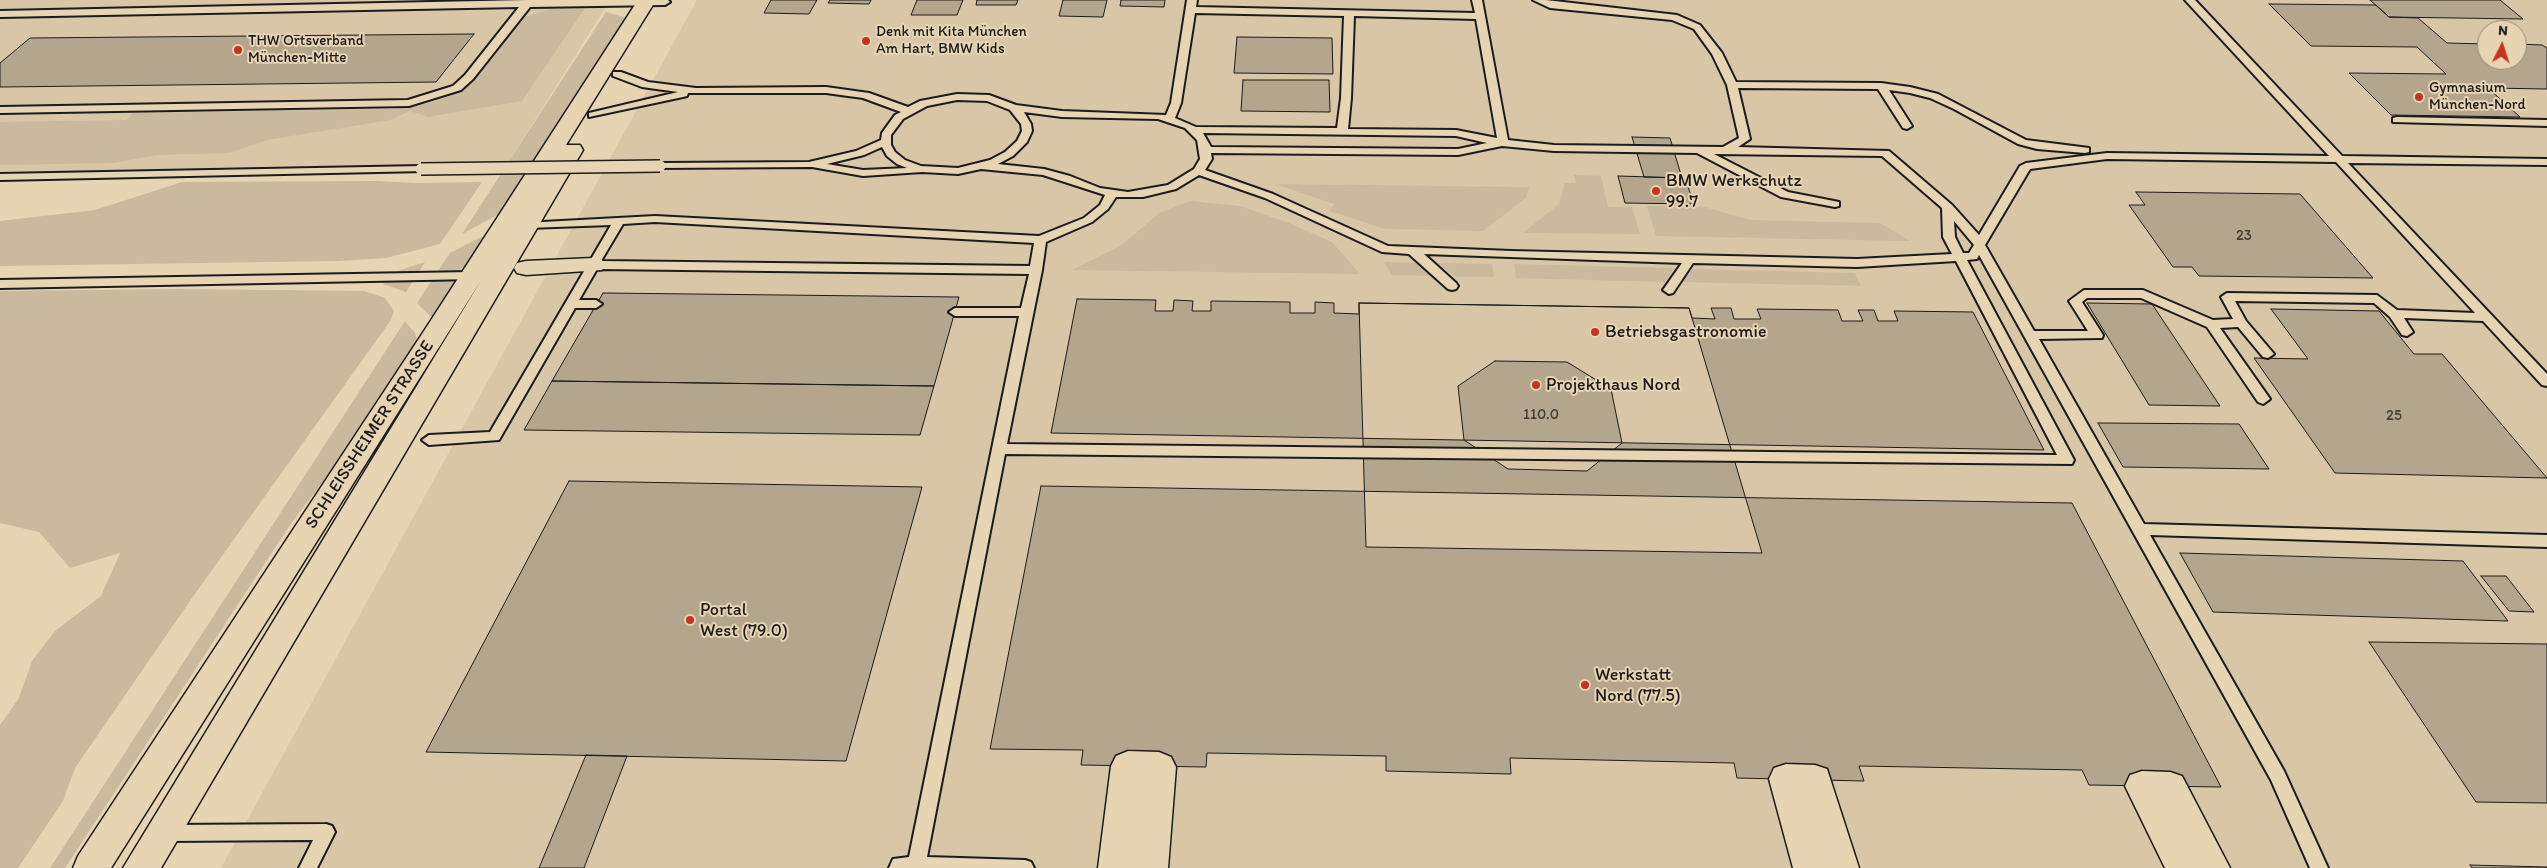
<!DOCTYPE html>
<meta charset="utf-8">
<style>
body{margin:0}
#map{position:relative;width:2547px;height:868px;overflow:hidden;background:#e7d4b2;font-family:Itim,sans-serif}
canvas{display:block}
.north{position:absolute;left:2477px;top:20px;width:50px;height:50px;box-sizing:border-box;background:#e7d4b2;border:1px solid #968a76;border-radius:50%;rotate:4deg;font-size:14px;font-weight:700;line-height:20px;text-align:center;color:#1c1c1c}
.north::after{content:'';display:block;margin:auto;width:18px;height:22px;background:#c8321e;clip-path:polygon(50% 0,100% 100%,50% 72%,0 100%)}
</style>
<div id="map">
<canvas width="2547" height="868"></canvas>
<div class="north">N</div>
</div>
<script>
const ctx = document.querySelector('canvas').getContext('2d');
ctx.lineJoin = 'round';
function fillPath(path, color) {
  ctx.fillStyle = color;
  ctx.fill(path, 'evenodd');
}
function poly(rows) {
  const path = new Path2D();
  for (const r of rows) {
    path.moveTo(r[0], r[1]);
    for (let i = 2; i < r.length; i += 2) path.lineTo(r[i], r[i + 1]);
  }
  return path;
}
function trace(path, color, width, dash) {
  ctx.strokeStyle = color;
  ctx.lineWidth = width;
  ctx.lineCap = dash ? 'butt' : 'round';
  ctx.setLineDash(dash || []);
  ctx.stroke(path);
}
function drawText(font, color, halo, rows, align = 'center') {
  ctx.font = font + ' Itim,sans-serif';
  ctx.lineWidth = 4;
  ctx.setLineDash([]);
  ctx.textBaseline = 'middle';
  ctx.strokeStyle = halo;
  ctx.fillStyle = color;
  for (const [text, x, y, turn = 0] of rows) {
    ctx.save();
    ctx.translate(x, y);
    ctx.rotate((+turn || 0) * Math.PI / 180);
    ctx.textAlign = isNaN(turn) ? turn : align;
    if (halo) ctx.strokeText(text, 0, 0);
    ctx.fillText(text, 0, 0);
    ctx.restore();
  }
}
const built = poly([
 [0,0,610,0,508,163,0,175],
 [697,0,2547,0,2547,868,221,868],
 [2487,30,2517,30,2517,60,2487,60]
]);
const green = poly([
 [553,8,585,8,522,101,428,117,410,111,390,120,267,140,229,153,158,155,113,163,0,165,0,122,126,120,133,113,394,109,431,103,457,93,474,81,523,18],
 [606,12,626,18,511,202,497,215,462,234],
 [1574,175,1601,176,1608,207,1632,207,1640,234,1523,233,1559,204,1565,183,1576,183],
 [376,181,417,183,482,182,440,244,386,258,339,261,0,266,0,221,95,210,182,182],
 [1275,184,1529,187,1526,198,1483,231,1384,229,1330,211,1334,204],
 [1190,201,1240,206,1289,223,1332,242,1360,274,1072,270,1122,245,1159,213],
 [1647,206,1705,207,1750,220,1880,223,1910,241,1656,236],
 [483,236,488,238,440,315,432,318,417,303,450,253],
 [425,262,406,292,383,284,389,274],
 [1384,262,1417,263,1433,276,1392,275],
 [1437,263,1492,264,1494,277,1456,277],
 [1514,264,1674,268,1665,282,1516,278],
 [1693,269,1855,273,1861,286,1679,282],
 [178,289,364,291,385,298,394,311,391,320,192,598,75,768,63,801,18,868,0,868,0,725,19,698,32,661,55,631,101,596,120,553,70,568,39,532,0,523,0,291],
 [405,321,415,333,418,344,347,450,290,525,65,868,50,868]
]);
const building = poly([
 [771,0,817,0,809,14,764,13,771,0],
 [830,0,871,0,869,4,828,3,830,0],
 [917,0,963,0,957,15,911,15,917,0],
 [977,0,1018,0,1016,5,976,5,977,0],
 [1063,0,1107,0,1103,17,1059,16,1063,0],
 [1121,0,1165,0,1164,7,1120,6,1121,0],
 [2370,0,2500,0,2523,19,2389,17,2370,0],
 [2269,4,2376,5,2389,17,2418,18,2447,43,2487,44,2487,60,2517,60,2517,44,2542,45,2547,48,2547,89,2488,88,2520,117,2391,115,2349,73,2446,74,2417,47,2311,46,2269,4],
 [474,34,436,82,0,87,0,63,30,38,474,34],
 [1237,37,1332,38,1333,74,1234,73,1237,37],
 [1243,80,1329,80,1330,112,1241,111,1243,80],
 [1632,137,1670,138,1682,178,1644,177,1632,137],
 [1618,176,1685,178,1694,204,1625,203,1618,176],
 [2136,192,2300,194,2373,278,2199,276,2192,267,2173,267,2129,205,2145,205,2136,192],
 [603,293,959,297,934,386,552,381,603,293],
 [1077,299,1156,300,1155,311,1173,311,1174,300,1193,301,1192,311,1211,311,1211,301,1290,302,1290,313,1315,313,1315,302,1334,303,1334,313,1359,314,1359,303,1689,308,1692,318,1715,319,1711,308,1731,308,1734,319,1761,319,1757,309,1838,310,1842,321,1863,321,1858,310,1874,310,1878,321,1898,321,1894,311,1973,312,2044,450,1051,433,1077,299],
 [1359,303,1689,308,1762,553,1366,547,1359,303],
 [2087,303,2152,304,2220,406,2149,405,2087,303],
 [2271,309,2379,311,2414,354,2442,354,2547,478,2335,473,2254,358,2308,359,2271,309],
 [1495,361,1567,362,1611,389,1622,443,1587,471,1508,469,1464,440,1458,386,1495,361],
 [552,381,706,383,934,386,920,435,524,430,552,381],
 [2098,423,2239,424,2269,469,2123,467,2098,423],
 [569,481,922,487,846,761,426,752,569,481],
 [1041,486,2072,503,2221,787,2089,785,2082,770,1859,766,1864,781,1737,778,1734,763,1510,758,1511,774,1386,771,1386,756,1207,753,1206,767,1081,765,1083,750,990,749,1041,486],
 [2180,553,2463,561,2508,621,2213,612,2180,553],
 [2481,576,2506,576,2534,612,2509,611,2481,576],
 [2369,642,2547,644,2547,803,2476,802,2369,642],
 [586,755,627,756,584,868,539,868,586,755],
 [2470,865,2547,867,2547,868,2472,868,2470,865]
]);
const lane = poly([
 [528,0,668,0,670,2,665,5,530,7,473,79,461,90,409,106,0,113,0,107,408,100,453,86,465,75,519,7,0,17,0,11,528,0],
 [1187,0,1197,0,1196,7,1475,13,1472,0,1482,0,1508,140,1554,145,1723,147,1739,138,1727,85,1712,54,1694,29,1672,20,1550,8,1533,0,1546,0,1677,15,1700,25,1722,53,1736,82,1881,83,1910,87,1938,94,2026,140,2089,148,2089,152,2085,153,2037,149,2018,144,1954,109,1930,98,1910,93,1889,90,1912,126,1907,129,1903,128,1878,89,1738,88,1750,139,1738,147,1889,151,1952,205,1979,235,2020,166,2026,163,2107,153,2329,156,2185,0,2195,0,2342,156,2547,159,2547,165,2348,163,2547,374,2547,386,2542,385,2483,321,2404,318,2413,332,2407,336,2402,335,2390,317,2374,303,2235,301,2246,321,2274,354,2268,358,2263,357,2238,327,2220,328,2270,399,2263,404,2258,402,2207,327,2141,298,2087,298,2082,302,2103,335,2102,338,2039,339,2144,524,2547,535,2547,547,2150,535,2284,771,2328,868,2310,868,2271,780,1979,255,1977,259,1967,260,2074,460,2072,464,1005,454,927,857,1025,860,1031,862,1034,868,889,868,893,859,909,857,1019,316,955,316,949,312,955,308,1021,308,1029,274,597,269,579,300,596,300,602,304,596,308,575,308,499,440,429,445,422,440,429,435,490,432,611,225,528,228,524,227,524,223,655,216,1039,236,1084,218,1100,205,1105,195,1043,175,981,169,958,174,922,172,863,176,812,167,656,168,656,164,660,163,809,162,856,151,881,140,882,133,895,115,901,112,863,98,826,93,688,93,687,96,683,97,589,117,589,113,678,92,642,87,613,76,613,72,621,72,648,82,696,88,826,87,869,93,908,107,920,101,957,94,989,95,1016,105,1062,111,1166,115,1171,103,1187,0],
 [1195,13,1344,16,1341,98,1337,128,1196,127,1175,118,1181,103,1195,13],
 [1354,16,1476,19,1497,138,1456,130,1348,129,1351,98,1354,16],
 [957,100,987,101,1010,110,1021,124,1022,131,1017,141,1005,152,990,160,958,168,921,166,905,160,895,152,891,145,891,135,903,119,927,106,957,100],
 [1024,112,1062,117,1158,119,1185,128,1197,140,1200,159,1194,169,1168,185,1128,192,1100,188,1070,176,1044,169,998,164,1013,156,1027,142,1032,131,1031,124,1024,112],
 [1203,133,1456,136,1487,143,1458,149,1211,147,1203,133],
 [1502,146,1554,151,1697,153,1781,197,1835,207,1839,206,1839,202,1788,192,1714,154,1882,156,1942,208,1943,237,1952,254,1857,259,1511,251,1388,246,1273,194,1205,170,1212,159,1211,153,1458,155,1502,146],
 [882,147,887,156,897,164,907,168,863,170,827,164,864,155,882,147],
 [2107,159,2336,162,2475,313,2397,310,2377,295,2227,293,2221,297,2233,319,2213,320,2143,290,2084,290,2069,301,2088,331,2034,331,1985,245,2030,169,2107,159],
 [1199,175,1265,198,1382,252,1409,254,1448,289,1452,290,1456,289,1458,286,1456,283,1424,254,1682,263,1663,290,1669,294,1673,293,1693,263,1857,267,1956,261,2057,455,1007,444,1042,270,1046,242,1092,222,1108,209,1116,197,1143,197,1176,189,1199,175],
 [1954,221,1974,245,1969,253,1963,253,1955,237,1954,221],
 [655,222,1034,243,1030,266,601,261,623,224,655,222],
 [2397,117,2547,120,2547,126,2393,122,2393,118,2397,117],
 [421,166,427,169,425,171,0,180,0,174,421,166],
 [472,272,476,273,478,276,476,279,0,288,0,280,472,272],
 [326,824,332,826,335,832,317,868,299,868,313,840,164,841,158,839,155,833,158,827,164,825,326,824]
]);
const street = poly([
 [593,258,602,260,605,265,602,270,526,275,517,273,514,268,517,263,526,261,593,258],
 [1128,751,1159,752,1171,757,1176,767,1168,868,1098,868,1111,766,1116,756,1128,751],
 [1786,764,1815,765,1827,769,1859,868,1793,868,1769,779,1774,768,1786,764],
 [2142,771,2170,772,2182,776,2230,868,2165,868,2125,786,2130,775,2142,771]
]);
const secondary = poly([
 [638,0,656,0,566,145,580,145,583,150,161,868,123,868,482,279,111,868,73,868,78,856,424,331,638,0]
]);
const laneBridge = poly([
 [421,169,660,166]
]);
const markers = [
 [866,41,5,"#c8321e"],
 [238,50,5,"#c8321e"],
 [2419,97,5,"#c8321e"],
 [1656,191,5,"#c8321e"],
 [1595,332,5,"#c8321e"],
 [1536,385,5,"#c8321e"],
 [690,620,5,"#c8321e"],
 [1585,685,5,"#c8321e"]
];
const farPoinames = [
 ["Denk mit Kita München",876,32],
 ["Am Hart, BMW Kids",876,49],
 ["THW Ortsverband",248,41],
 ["München-Mitte",248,58],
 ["Gymnasium",2429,88],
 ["München-Nord",2429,105]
];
const numberNames = [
 ["23",2244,236],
 ["110.0",1541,415],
 ["25",2394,416]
];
const poiNames = [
 ["BMW Werkschutz",1666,181],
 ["99.7",1666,202],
 ["Betriebsgastronomie",1605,332],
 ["Projekthaus Nord",1546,385],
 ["Portal",700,610],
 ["West (79.0)",700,631],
 ["Werkstatt",1595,675],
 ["Nord (77.5)",1595,696]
];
const streetNames = [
 ["SCHLEISSHEIMER STRASSE",370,435,-57]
];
fillPath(built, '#d8c6a7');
fillPath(green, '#cab99d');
fillPath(building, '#b4a68d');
trace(building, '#1c1c1c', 1);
trace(lane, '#1c1c1c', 4);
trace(street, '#1c1c1c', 3);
trace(secondary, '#1c1c1c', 3);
fillPath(lane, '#e7d4b2');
fillPath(street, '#e7d4b2');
fillPath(secondary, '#e7d4b2');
trace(laneBridge, '#1c1c1c', 14, []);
trace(laneBridge, '#e7d4b2', 11);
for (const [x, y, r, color] of markers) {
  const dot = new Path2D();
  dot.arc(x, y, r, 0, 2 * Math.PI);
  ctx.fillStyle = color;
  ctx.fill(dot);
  trace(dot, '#e7d4b2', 2);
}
drawText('15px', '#1c1c1c', '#e7d4b2', farPoinames, 'left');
drawText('15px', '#423e38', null, numberNames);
drawText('18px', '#1c1c1c', '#e7d4b2', poiNames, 'left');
drawText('18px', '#1c1c1c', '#e7d4b2', streetNames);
</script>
